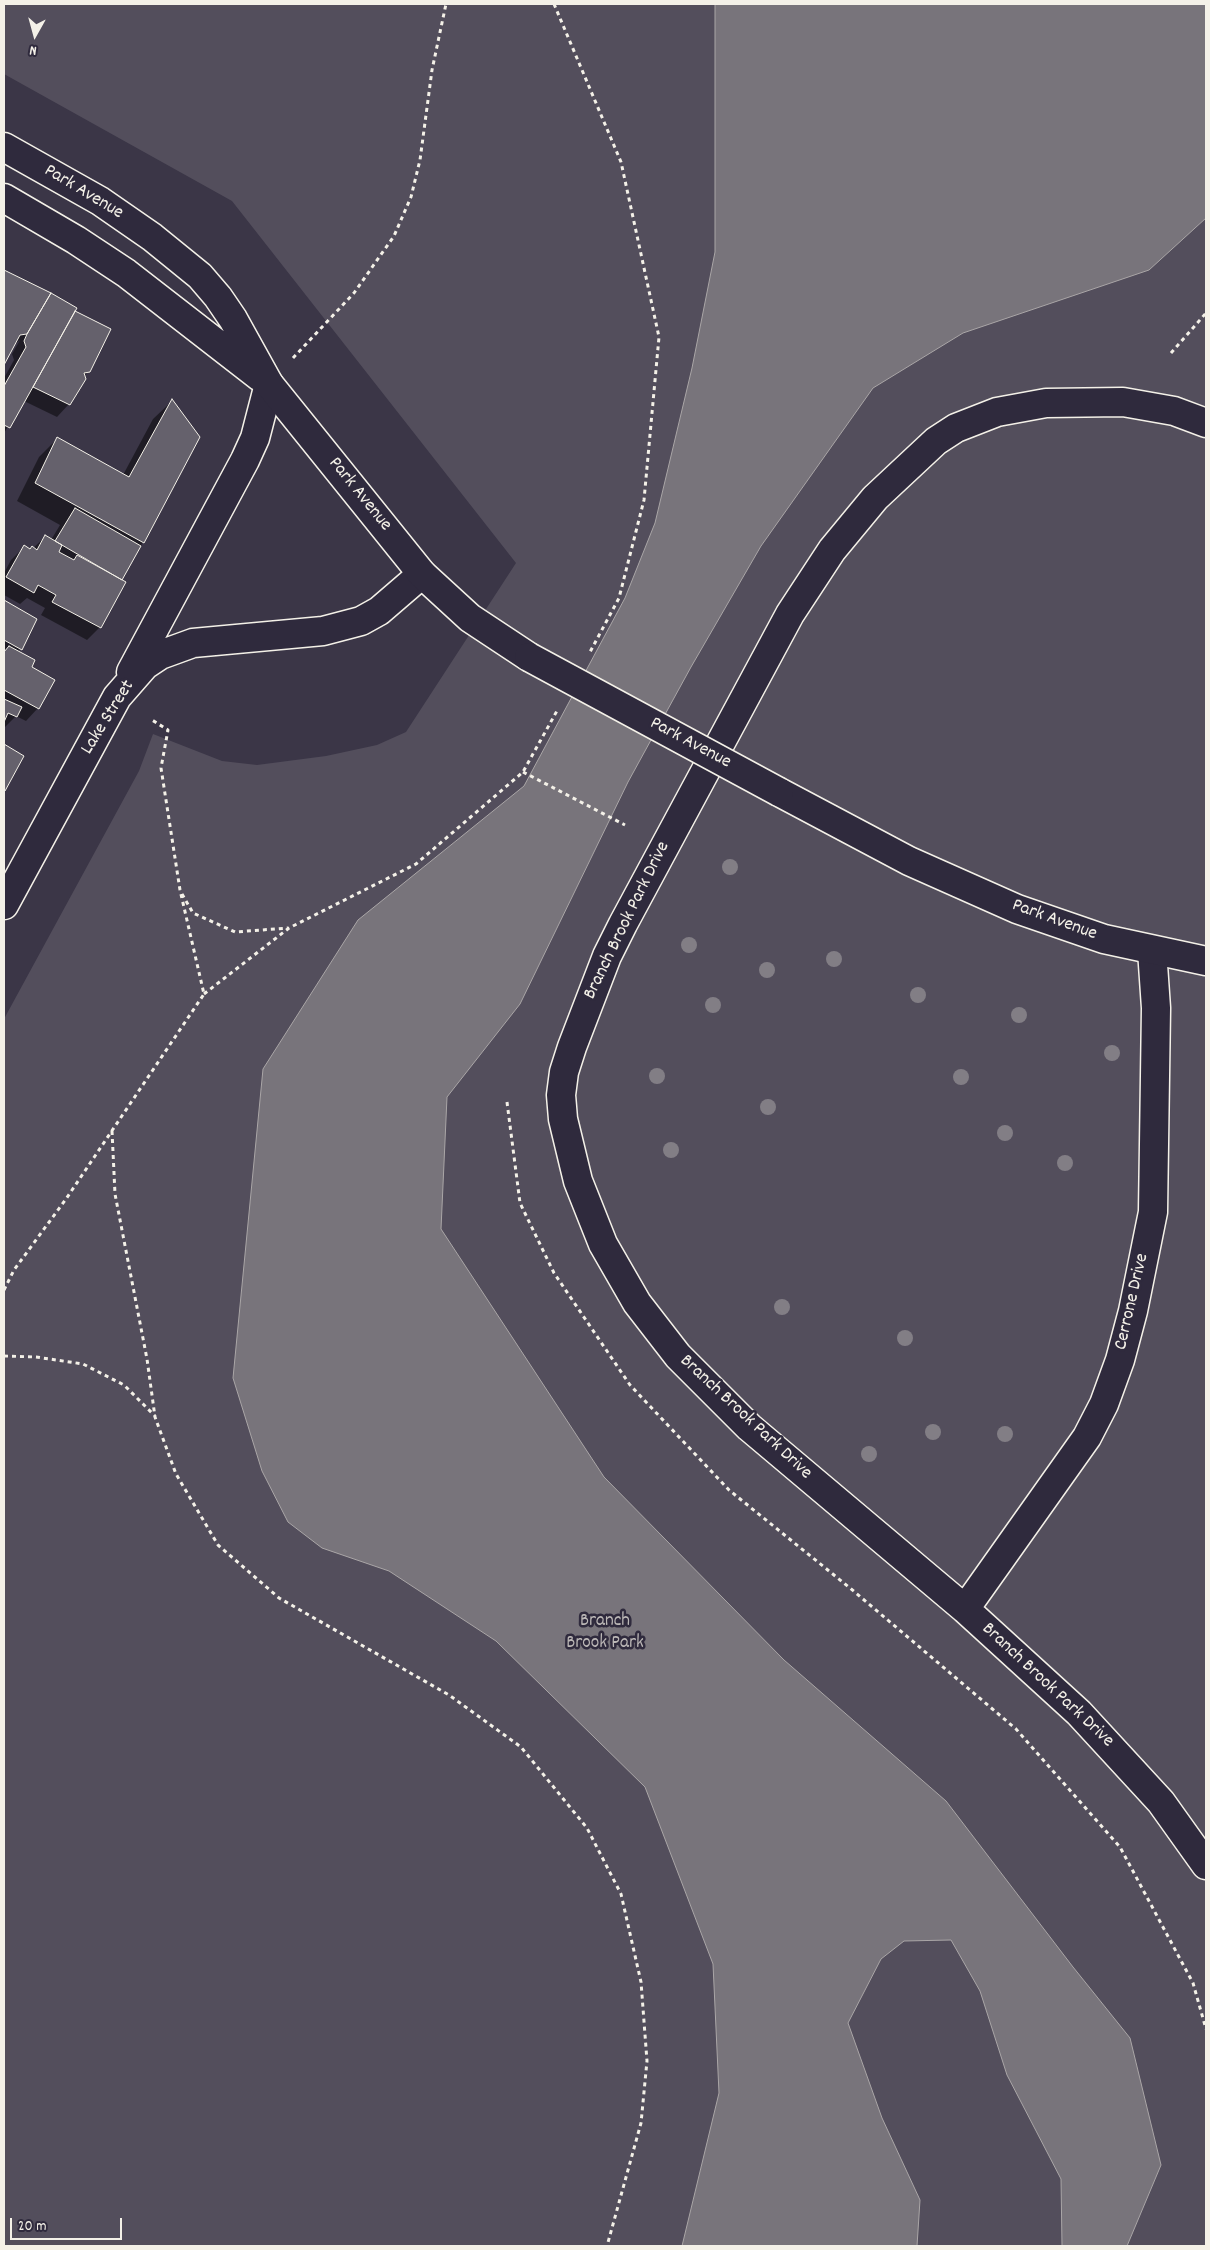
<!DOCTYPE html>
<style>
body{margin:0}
#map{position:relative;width:1210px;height:2250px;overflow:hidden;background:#3b3647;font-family:Dekko,sans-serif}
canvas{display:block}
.frame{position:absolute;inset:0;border:5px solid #f4f1e8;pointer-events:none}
.north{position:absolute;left:10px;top:10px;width:50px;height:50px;-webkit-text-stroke:4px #2f2a3d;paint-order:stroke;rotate:187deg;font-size:14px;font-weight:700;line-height:20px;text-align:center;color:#f4f1e8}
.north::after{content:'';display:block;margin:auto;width:18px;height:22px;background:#f4f1e8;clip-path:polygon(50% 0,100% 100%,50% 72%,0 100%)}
.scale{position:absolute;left:10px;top:2218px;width:112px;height:22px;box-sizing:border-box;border:2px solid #f4f1e8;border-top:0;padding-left:6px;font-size:15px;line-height:18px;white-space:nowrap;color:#f4f1e8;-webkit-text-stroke:4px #2f2a3d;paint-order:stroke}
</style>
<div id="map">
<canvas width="1210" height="2250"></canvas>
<div class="frame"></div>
<div class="north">N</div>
<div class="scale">20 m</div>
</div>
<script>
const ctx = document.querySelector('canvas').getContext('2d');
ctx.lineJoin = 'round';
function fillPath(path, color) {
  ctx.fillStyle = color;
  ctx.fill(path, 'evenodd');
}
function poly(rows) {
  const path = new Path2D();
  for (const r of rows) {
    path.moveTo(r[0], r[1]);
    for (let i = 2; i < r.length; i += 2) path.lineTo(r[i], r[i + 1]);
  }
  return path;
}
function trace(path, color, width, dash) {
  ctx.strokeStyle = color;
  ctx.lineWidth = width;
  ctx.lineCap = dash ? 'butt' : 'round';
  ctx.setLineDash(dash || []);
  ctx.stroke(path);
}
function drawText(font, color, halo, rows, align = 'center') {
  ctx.font = font + ' Dekko,sans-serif';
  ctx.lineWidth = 5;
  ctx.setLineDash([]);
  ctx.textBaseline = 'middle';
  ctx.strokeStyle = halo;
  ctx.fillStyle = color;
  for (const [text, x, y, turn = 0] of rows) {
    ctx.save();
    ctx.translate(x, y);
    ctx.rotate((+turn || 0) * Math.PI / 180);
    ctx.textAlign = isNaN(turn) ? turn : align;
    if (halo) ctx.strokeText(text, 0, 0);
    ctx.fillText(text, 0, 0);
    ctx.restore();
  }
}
const green = poly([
 [4,4,1206,4,1206,2246,4,2246,4,1019,139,771,153,734,222,761,257,765,326,756,377,745,406,732,516,563,232,201,4,74]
]);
const water = poly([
 [715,4,1206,4,1206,218,1149,270,963,333,873,388,761,546,691,667,628,782,520,1004,447,1097,441,1229,604,1477,784,1660,946,1801,1073,1967,1130,2038,1161,2165,1127,2246,1062,2246,1061,2179,1007,2075,980,1991,951,1940,904,1941,881,1959,848,2023,882,2118,920,2200,917,2246,682,2246,719,2093,713,1964,645,1787,496,1641,389,1571,322,1548,288,1522,262,1471,233,1378,263,1069,358,920,524,786,625,598,655,523,692,368,715,252,715,4]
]);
const shadow = poly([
 [4,271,51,294,74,312,89,371,83,377,69,404,57,417,24,401,4,433,4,378,14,360,12,354,20,340,12,347,4,362],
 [172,401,143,542,120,580,100,627,87,640,41,615,45,608,27,598,20,604,4,595,4,573,11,560,24,547,30,551,45,537,51,540,60,525,17,501,39,457,58,438,123,475,153,419],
 [4,602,36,619,18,652,30,668,38,708,26,721,16,716,4,728]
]);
const building = poly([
 [4,270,51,293,27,334,20,335,4,365,4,270],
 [51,293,77,308,10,428,4,425,4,386,26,347,24,341,27,334,51,293],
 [75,311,111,329,90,372,84,373,86,379,70,405,33,387,75,311],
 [172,399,200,437,144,543,35,483,57,437,129,477,172,399],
 [75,508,141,546,122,580,55,541,75,508],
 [45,535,62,545,59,552,74,560,77,555,126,582,101,628,52,602,56,595,38,585,34,593,6,577,24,545,30,549,32,546,37,550,45,535],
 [4,600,37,619,22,650,4,640,4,600],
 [9,646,35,660,32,667,55,680,39,709,4,690,4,652,9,646],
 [4,699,22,707,17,717,8,713,4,722,4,699],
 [4,744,24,756,5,791,4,790,4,744]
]);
const path = poly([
 [554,4,621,162,659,337,644,500,619,598,590,652],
 [1171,353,1206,313],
 [293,358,354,293,394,236,411,197,420,160,432,70,446,4],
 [523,772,625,825],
 [182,894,193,913,235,932,288,928],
 [204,994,289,928,416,864,523,772,558,709],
 [507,1102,520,1203,554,1273,630,1385,729,1490,850,1588,1016,1729,1120,1847,1193,1983,1206,2029],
 [112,1131,115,1194,147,1359,155,1417,176,1474,218,1545,279,1598,449,1695,521,1747,587,1828,621,1894,641,1982,647,2061,641,2123,607,2246],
 [4,1290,14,1270,66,1199,204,994,180,890,161,768,168,730,152,720],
 [4,1356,36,1357,83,1364,124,1385,155,1416]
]);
const minor = poly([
 [1206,423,1174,411,1123,402,1046,403,997,412,956,428,936,441,875,498,832,550,790,614,623,924,607,956,572,1047,564,1072,561,1095,563,1119,578,1181,603,1244,637,1303,678,1356,749,1427,965,1609,1079,1713,1161,1802,1206,1865],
 [965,1609,1087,1437,1104,1404,1120,1360,1133,1311,1153,1212,1156,1008,1152,950]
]);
const tertiary = poly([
 [131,672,245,460,255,438,269,384],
 [4,905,117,697,145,665,160,655,193,643,323,631,361,621,379,611,422,574]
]);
const primary = poly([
 [4,147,100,201,152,237,200,276,218,297,233,319,269,384,422,574,470,618,529,657],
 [4,198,76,240,126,273,260,377],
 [779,792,909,861,1017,909,1104,939,1206,961]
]);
const primaryBridge = poly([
 [529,657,779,792]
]);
const trees = [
 [730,867],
 [689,945],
 [834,959],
 [767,970],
 [918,995],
 [713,1005],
 [1019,1015],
 [1112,1053],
 [657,1076],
 [961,1077],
 [768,1107],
 [1005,1133],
 [671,1150],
 [1065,1163],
 [782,1307],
 [905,1338],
 [933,1432],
 [1005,1434],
 [869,1454]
];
const streetNames = [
 ["Park Avenue",83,193,31],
 ["Park Avenue",359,495,51],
 ["Lake Street",109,718,-58],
 ["Park Avenue",690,744,28],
 ["Branch Brook Park Drive",628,921,-64],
 ["Park Avenue",1054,921,20],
 ["Cerrone Drive",1133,1302,-77],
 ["Branch Brook Park Drive",745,1418,43],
 ["Branch Brook Park Drive",1047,1686,43]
];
const parkNames = [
 ["Branch",605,1622],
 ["Brook Park",605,1644]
];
fillPath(green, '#534e5c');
fillPath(water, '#78747b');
trace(water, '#aaa6a7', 1);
fillPath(shadow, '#0007');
fillPath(building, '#65616c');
trace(building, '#f4f1e8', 1);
trace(minor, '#f4f1e8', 31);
trace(tertiary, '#f4f1e8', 31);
trace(primary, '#f4f1e8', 31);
trace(path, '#f4f1e8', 3, [4, 4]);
trace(minor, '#2f2a3d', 28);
trace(tertiary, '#2f2a3d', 28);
trace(primary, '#2f2a3d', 28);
trace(primaryBridge, '#f4f1e8', 31, []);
trace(primaryBridge, '#2f2a3d', 28);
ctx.fillStyle = '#827e85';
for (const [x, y] of trees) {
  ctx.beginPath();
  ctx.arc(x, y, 8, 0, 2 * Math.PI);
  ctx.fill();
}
drawText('19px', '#f4f1e8', '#2f2a3d', streetNames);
drawText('19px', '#bcb8b7', '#2f2a3d', parkNames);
</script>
